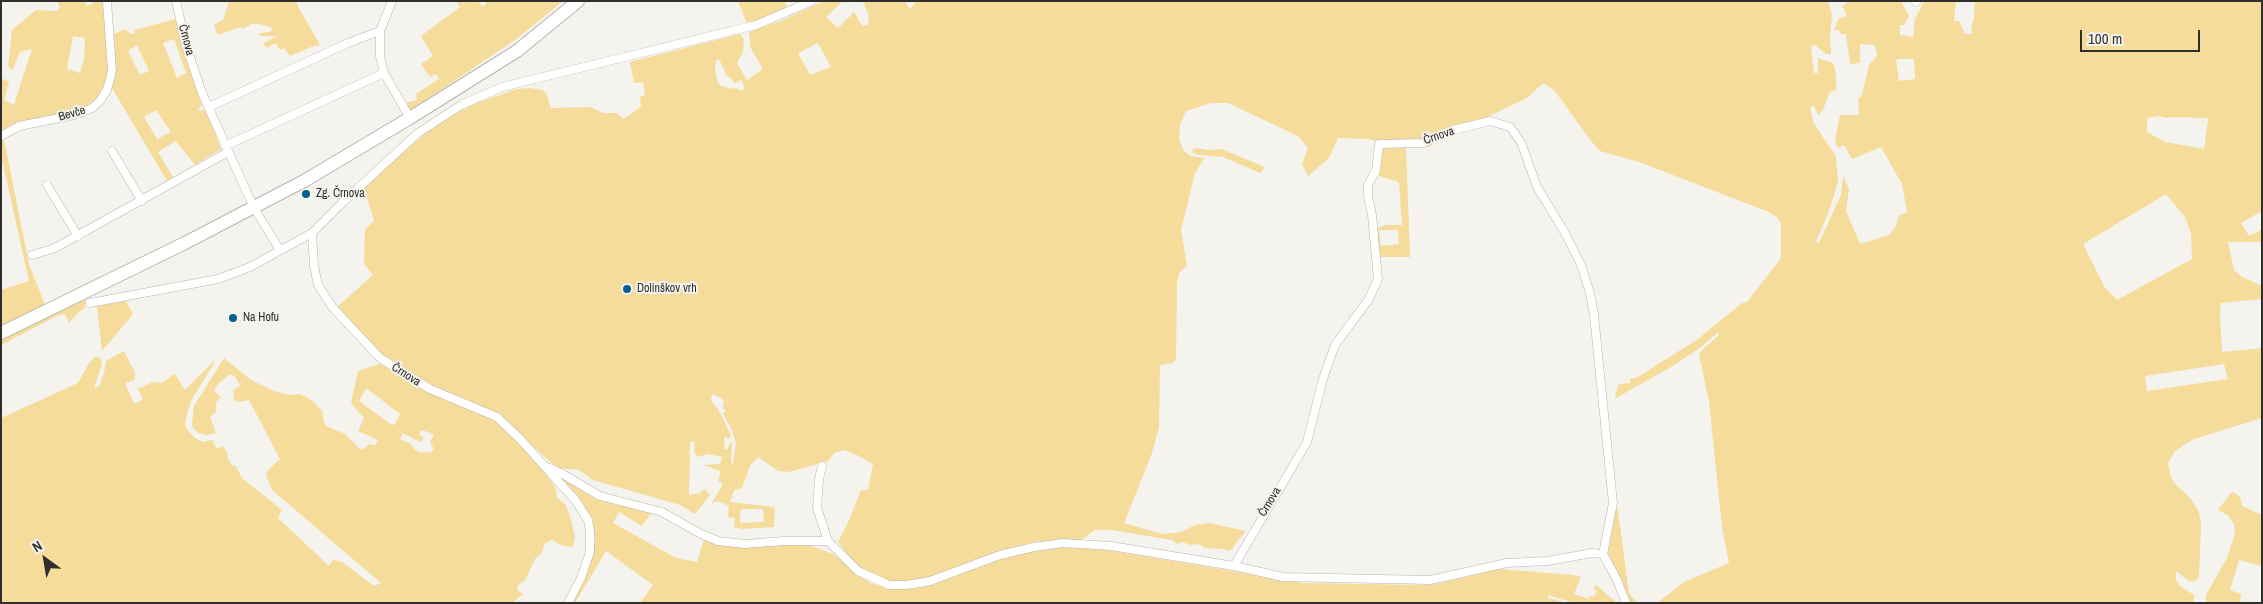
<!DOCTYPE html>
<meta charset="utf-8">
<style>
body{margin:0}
#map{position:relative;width:2263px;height:604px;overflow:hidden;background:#f5f3ed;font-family:"Archivo Narrow",sans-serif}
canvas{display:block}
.frame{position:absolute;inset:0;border:2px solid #302f2d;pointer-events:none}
.north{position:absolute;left:20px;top:534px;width:50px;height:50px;-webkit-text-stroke:4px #f5f3ed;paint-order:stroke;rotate:328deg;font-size:14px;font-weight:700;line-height:20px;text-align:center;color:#302f2d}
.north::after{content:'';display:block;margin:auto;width:18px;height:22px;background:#302f2d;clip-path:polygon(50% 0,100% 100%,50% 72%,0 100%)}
.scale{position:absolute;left:2080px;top:30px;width:120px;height:22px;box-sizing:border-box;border:2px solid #302f2d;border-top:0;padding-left:6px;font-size:15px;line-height:18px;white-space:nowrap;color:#302f2d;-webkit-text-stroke:4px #f5f3ed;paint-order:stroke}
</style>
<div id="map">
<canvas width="2263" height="604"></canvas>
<div class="frame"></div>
<div class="north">N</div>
<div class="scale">100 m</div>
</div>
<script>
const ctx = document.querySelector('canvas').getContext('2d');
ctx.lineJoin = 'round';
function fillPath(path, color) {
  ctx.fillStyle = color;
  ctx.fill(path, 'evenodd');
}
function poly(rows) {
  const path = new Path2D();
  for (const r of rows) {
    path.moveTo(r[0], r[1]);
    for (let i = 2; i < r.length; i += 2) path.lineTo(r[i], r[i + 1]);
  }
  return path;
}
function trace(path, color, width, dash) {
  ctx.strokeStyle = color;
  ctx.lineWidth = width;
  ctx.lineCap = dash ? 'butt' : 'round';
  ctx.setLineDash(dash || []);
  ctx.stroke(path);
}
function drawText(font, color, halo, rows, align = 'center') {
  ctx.font = font + ' "Archivo Narrow",sans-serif';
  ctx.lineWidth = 4;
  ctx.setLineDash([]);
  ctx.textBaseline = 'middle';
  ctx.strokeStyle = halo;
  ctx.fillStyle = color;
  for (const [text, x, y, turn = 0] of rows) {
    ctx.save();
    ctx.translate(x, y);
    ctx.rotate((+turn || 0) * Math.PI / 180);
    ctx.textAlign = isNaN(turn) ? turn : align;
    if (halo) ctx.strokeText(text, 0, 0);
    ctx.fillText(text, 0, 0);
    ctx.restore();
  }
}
const green = poly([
 [57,1,85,1,87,6,97,1,104,1,103,11,107,17,109,68,106,82,97,98,85,107,1,133,1,78,9,82,4,100,14,105,32,49,20,52,12,71,8,65,12,30,36,10,56,11,60,8],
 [73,36,85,38,84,59,80,73,67,69],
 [229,1,300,1,296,3,320,45,311,47,290,56,284,48,280,50,276,43,266,48,265,45,263,47,264,43,277,36,260,36,259,33,270,32,273,28,259,24,251,24,243,29,241,27,218,35,214,25,223,20],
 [456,1,477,1,484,7,487,1,562,2,515,40,420,104,412,109,409,109,406,105,408,102,417,100,416,94,439,79,436,74,430,77,421,64,433,56,421,36,460,7],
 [738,1,785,1,788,11,747,24],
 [824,1,843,1,826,17,838,28,854,12,862,26,868,25,869,16,863,1,905,1,910,9,917,1,1828,1,1832,14,1830,35,1831,54,1826,54,1815,45,1811,46,1814,73,1818,73,1818,58,1833,63,1836,74,1836,90,1829,93,1823,110,1818,115,1814,106,1810,107,1814,124,1836,156,1838,182,1830,208,1816,242,1819,243,1841,195,1843,176,1849,189,1846,211,1860,244,1889,235,1895,228,1899,216,1907,212,1902,184,1881,147,1852,159,1844,145,1838,148,1835,141,1840,115,1859,115,1858,99,1862,95,1869,65,1877,56,1875,45,1860,44,1860,63,1850,64,1846,34,1840,34,1839,30,1834,30,1839,18,1846,17,1846,13,1842,6,1851,1,1901,1,1909,16,1904,25,1900,25,1900,35,1913,37,1915,19,1924,1,1956,1,1954,21,1959,21,1965,34,1972,34,1971,27,1974,19,1975,1,2262,1,2262,211,2241,223,2249,236,2262,230,2262,242,2228,242,2234,270,2242,277,2262,286,2262,299,2221,303,2220,316,2222,352,2262,348,2262,418,2194,439,2175,451,2168,463,2171,477,2175,484,2191,499,2199,512,2201,525,2199,577,2196,581,2189,581,2176,571,2176,580,2180,586,2194,595,2194,603,1657,603,1684,582,1729,563,1722,527,1709,401,1699,355,1700,352,1719,335,1718,332,1700,348,1671,367,1616,398,1615,395,1619,384,1630,383,1630,379,1636,378,1698,339,1742,303,1747,302,1781,258,1781,225,1778,218,1769,212,1639,162,1600,151,1591,141,1554,90,1543,83,1527,98,1483,119,1453,130,1429,147,1406,146,1410,257,1379,257,1378,228,1386,225,1402,225,1399,182,1379,176,1379,154,1383,145,1381,142,1367,139,1338,138,1329,158,1308,176,1302,164,1308,148,1298,136,1228,103,1211,103,1186,111,1180,125,1179,139,1183,150,1190,156,1204,158,1195,173,1181,230,1187,266,1179,273,1177,283,1176,360,1173,363,1160,365,1159,428,1151,456,1124,523,1162,534,1181,532,1195,525,1209,523,1246,531,1230,551,1223,549,1205,548,1199,544,1191,545,1182,542,1177,544,1172,540,1111,530,1094,530,1080,541,1039,541,1007,549,956,569,916,582,892,582,866,573,853,562,838,542,847,525,861,490,868,490,873,464,859,456,844,450,834,453,828,461,789,472,778,471,758,457,750,466,742,488,734,490,730,502,773,507,775,509,774,527,742,529,734,527,735,518,728,517,729,506,718,501,712,503,723,484,718,481,721,471,703,465,720,464,722,457,708,454,698,457,694,452,695,441,690,442,689,495,698,493,700,496,700,492,705,489,710,495,695,514,680,505,593,480,579,470,559,468,549,461,497,413,436,390,384,358,337,307,373,275,364,264,365,229,374,221,364,188,399,154,443,120,476,103,517,89,529,88,543,90,547,95,551,108,590,107,603,113,617,113,623,119,641,107,640,97,645,95,643,82,634,83,630,62,740,34,744,39,743,52,737,63,747,80,763,69,750,47,749,32,781,21],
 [818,43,831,67,810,75,798,53],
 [719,59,727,76,732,79,735,84,741,80,745,88,740,91,737,88,733,89,721,86,718,83,715,68,716,60],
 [1896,59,1914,59,1915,79,1899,81],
 [2158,116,2168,118,2172,117,2207,118,2208,120,2204,149,2165,142,2147,132,2147,118],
 [2166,194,2185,217,2191,234,2192,259,2117,300,2105,288,2083,244],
 [1379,230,1398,230,1399,244,1381,246],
 [2224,364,2228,379,2147,391,2145,376],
 [713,394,723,399,724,404,722,407,726,411,723,414,731,428,736,443,733,464,731,463,732,443,729,444,728,449,725,450,724,436,729,439,731,435,718,409,712,402,711,398],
 [742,509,763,509,764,522,740,523,740,511],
 [176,19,182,46,203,104,198,109,200,111,205,109,207,111,221,149,195,165,176,141,158,152,173,177,167,181,112,88,115,61,114,34,125,29,131,34,135,34,134,30],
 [174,39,186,73,177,78,163,43],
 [137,45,149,71,140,75,128,51],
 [156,110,171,132,157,139,144,117],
 [2,139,4,140,29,264,45,305,1,328,1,290,29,281,1,155],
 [1195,148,1207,150,1221,149,1265,167,1260,173,1223,157,1200,155,1193,153,1192,151],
 [81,300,88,302,85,304,85,308,79,312,69,323,65,314,59,315,1,345,1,340],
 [126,301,133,314,102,351,97,306],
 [124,351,136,375,134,376,135,380,125,383,134,404,143,399,137,387,141,388,152,382,161,383,175,374,185,390,214,361,215,362,192,399,187,413,185,425,188,431,195,438,203,442,212,440,217,449,223,446,228,454,227,456,232,466,235,465,242,478,282,510,278,518,329,566,333,560,342,562,374,586,381,583,272,490,266,475,268,470,280,459,249,400,240,402,234,400,233,391,240,385,235,377,230,374,218,384,214,391,221,397,216,402,216,412,210,417,216,433,207,435,198,433,193,428,192,423,194,406,224,358,251,380,276,392,292,395,300,394,313,401,322,411,324,422,326,426,345,434,361,450,370,444,375,446,378,440,358,431,364,418,351,403,358,371,382,363,435,395,487,416,498,423,527,449,556,488,557,498,565,504,571,519,575,538,573,547,560,545,552,540,545,543,542,552,535,559,525,580,518,585,517,590,523,594,512,603,1,603,1,418,78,383,88,365,95,357,101,358,102,364,94,388,99,387,104,373,106,361],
 [366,388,400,414,395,424,392,425,359,401],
 [421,430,434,434,430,442,434,449,430,453,426,452,421,453,413,448,411,444,400,439,403,433,420,442,424,438,419,434],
 [553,472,586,493,600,499,653,510,642,526,619,512,613,523,676,558,697,562,704,539,776,544,806,544,833,554,870,583,887,588,913,589,935,584,992,561,1027,552,1061,547,1108,550,1303,583,1424,585,1441,583,1499,569,1573,575,1581,577,1574,594,1589,599,1590,595,1594,597,1597,591,1593,589,1596,585,1617,603,1574,603,1548,595,1548,598,1567,603,640,603,653,585,606,551,575,603,571,603,587,572,592,557,595,543,593,524,580,500],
 [2234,492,2240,497,2242,506,2262,515,2262,566,2239,560,2230,590,2241,594,2240,603,2206,603,2206,595,2227,558,2235,533,2234,524,2228,515,2218,510,2230,494],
 [1614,505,1618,511,1629,593,1637,603,1627,603,1607,554,1607,540,1613,522]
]);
const street = poly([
 [176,1,186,45,202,93,254,208,280,250],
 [392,1,380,31,380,56,384,73,410,118],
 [1916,2,1916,1],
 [209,107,348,43,380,31],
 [1,136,19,126,74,115,92,108,100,101,107,90,112,71,107,1],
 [225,146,384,73],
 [112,151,142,201],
 [47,185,78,236],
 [312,233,314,266,318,285,333,308,380,358,430,389,497,417,521,440,576,501,588,520,590,532,590,552,581,578,568,603],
 [32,255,55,248,228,152],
 [90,303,218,279,250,267,312,233,342,203,418,133,461,105,502,87,756,25,812,1],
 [822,466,819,479,817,508,828,541],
 [547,467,559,472,600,496,662,512,699,533,718,541,745,544,784,541,828,541,858,571,889,585,907,585,930,581,1000,555,1034,547,1063,543,1111,546,1234,566,1283,577,1430,580,1507,563,1548,561,1592,553,1603,554,1617,580,1626,603],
 [1234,566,1307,442,1323,379,1335,345,1369,299,1378,279,1372,215,1368,196,1368,185,1376,170,1379,144,1423,143,1453,130,1490,121,1510,127,1521,142,1537,187,1565,233,1581,265,1590,293,1594,315,1613,503,1603,554]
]);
const primary = poly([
 [1,333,185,243,304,181,410,118,517,51,578,1]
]);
const markers = [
 [306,194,5,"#006090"],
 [627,289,5,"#006090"],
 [233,318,5,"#006090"]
];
const streetNames = [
 ["Črnova",186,40,75],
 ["Bevče",72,114,-16],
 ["Črnova",1439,136,-19],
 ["Črnova",406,375,32],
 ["Črnova",1270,502,-59]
];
const poiNames = [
 ["Zg. Črnova",316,194],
 ["Dolinškov vrh",637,289],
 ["Na Hofu",243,318]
];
fillPath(green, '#f5dc9a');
trace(street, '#b8b5b0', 9);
trace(primary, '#b8b5b0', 14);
trace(street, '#fff', 8);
trace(primary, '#fff', 12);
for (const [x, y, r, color] of markers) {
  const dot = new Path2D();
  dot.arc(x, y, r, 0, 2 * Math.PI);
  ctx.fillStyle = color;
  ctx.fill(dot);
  trace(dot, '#f5f3ed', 2);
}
drawText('12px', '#302f2d', '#f5f3ed', streetNames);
drawText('12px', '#302f2d', '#f5f3ed', poiNames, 'left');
</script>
